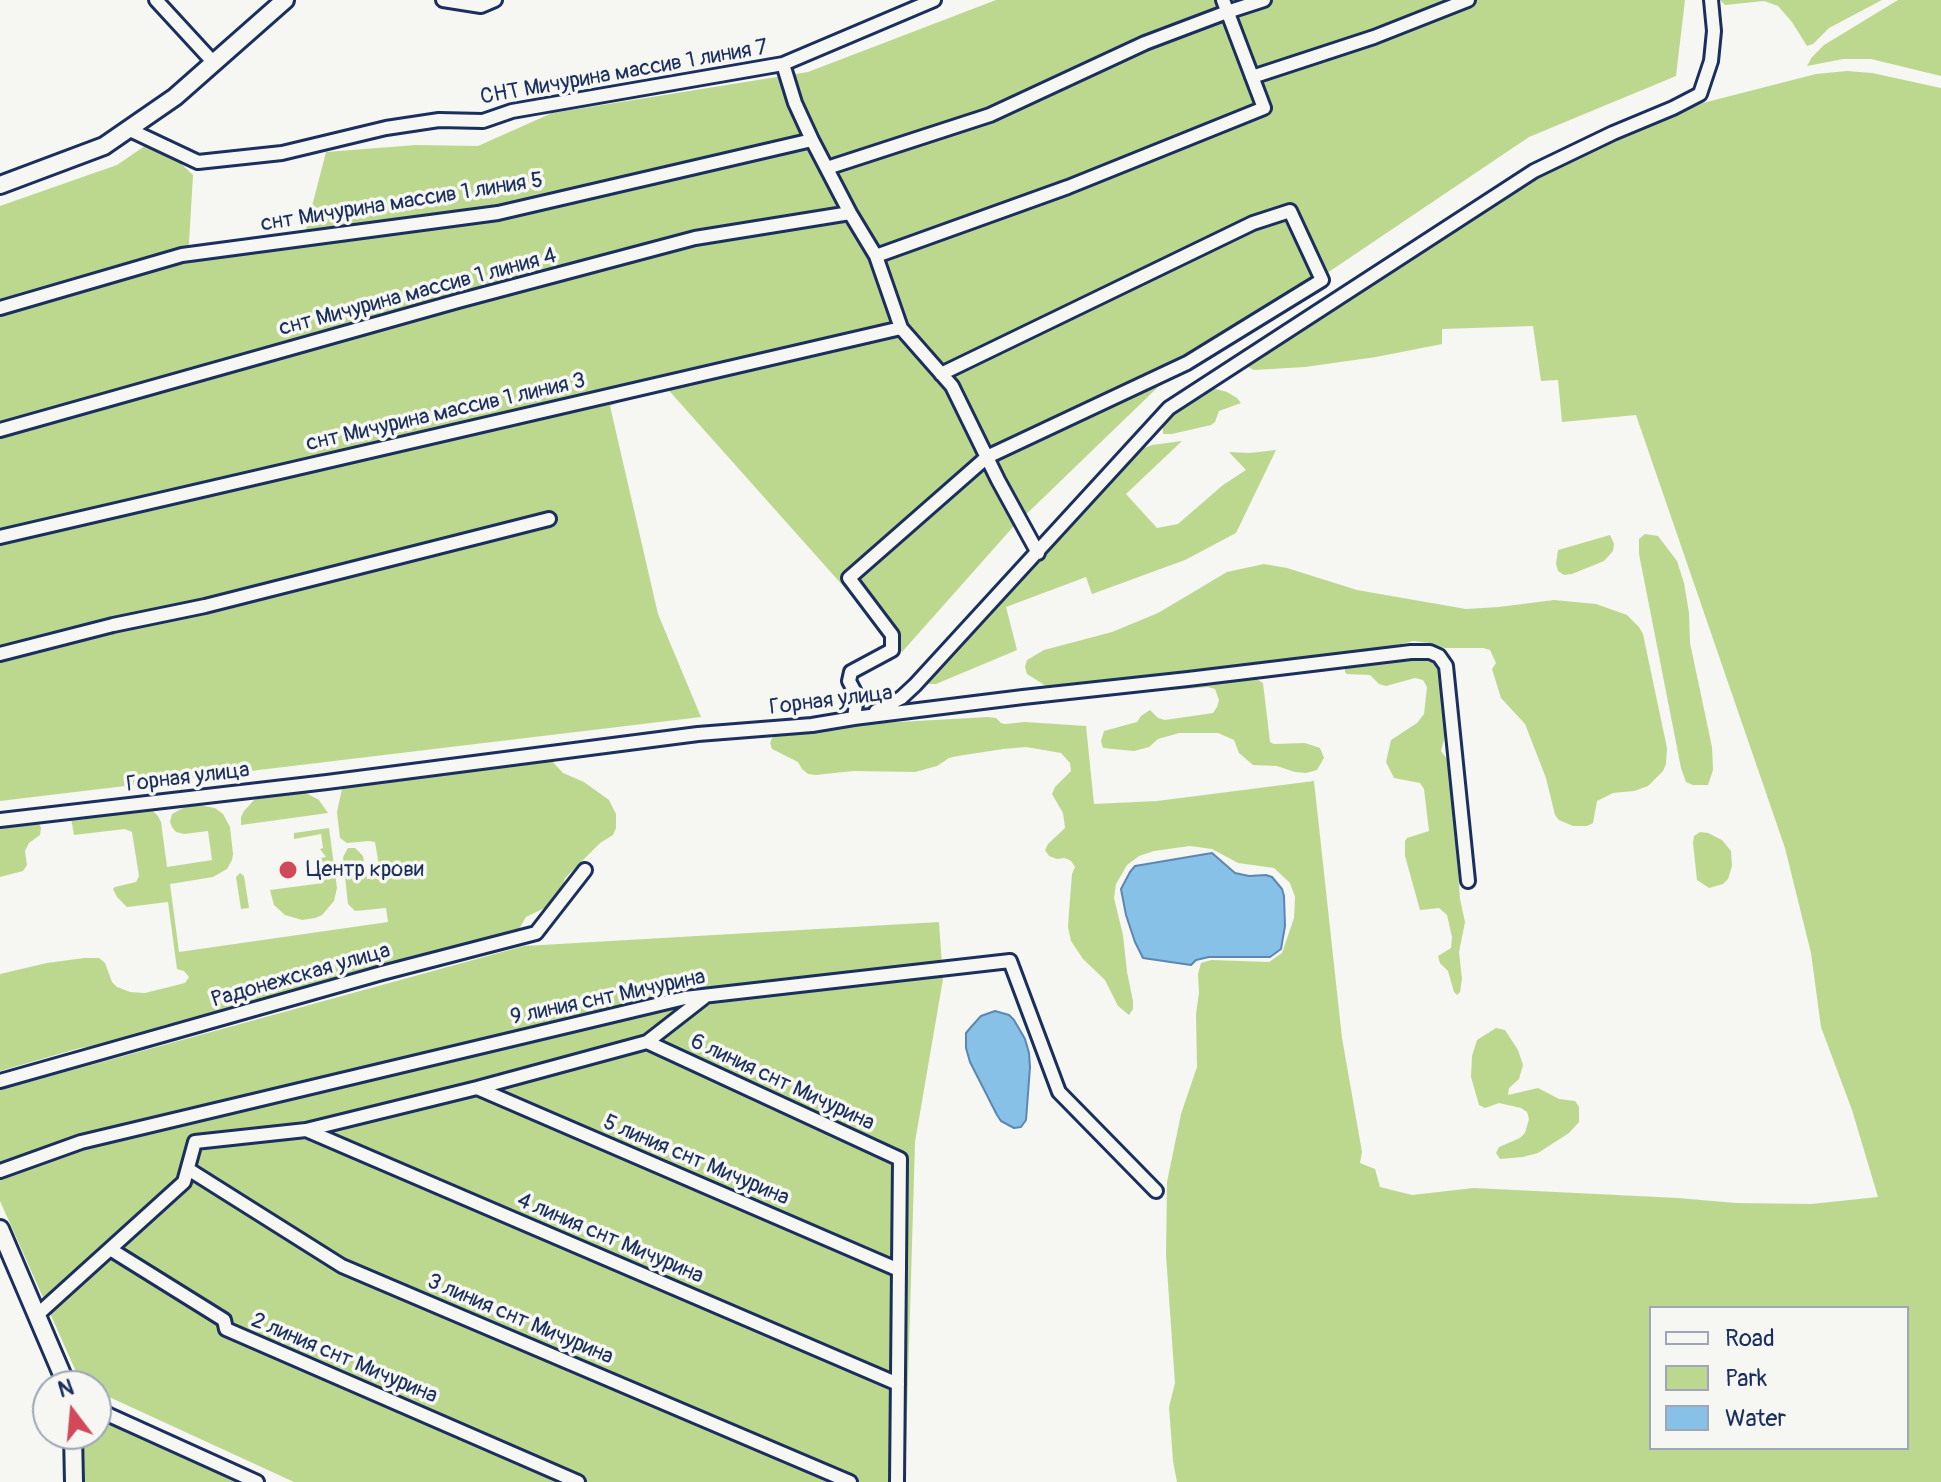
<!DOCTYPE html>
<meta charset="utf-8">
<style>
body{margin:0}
#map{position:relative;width:1941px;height:1482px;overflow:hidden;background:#f6f6f2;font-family:Pangolin,sans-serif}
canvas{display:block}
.legend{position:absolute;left:1649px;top:1306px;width:260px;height:144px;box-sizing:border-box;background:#f6f6f2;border:2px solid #9ea6b7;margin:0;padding:10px 14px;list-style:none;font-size:24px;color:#1b2f5e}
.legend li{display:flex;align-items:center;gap:16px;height:40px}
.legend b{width:40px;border:2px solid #9ea6b7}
.north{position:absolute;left:32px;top:1370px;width:80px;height:80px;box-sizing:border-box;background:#f6f6f2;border:2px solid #9ea6b7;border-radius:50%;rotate:344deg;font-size:22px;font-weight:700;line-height:32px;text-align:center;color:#1b2f5e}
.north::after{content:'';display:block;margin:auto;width:28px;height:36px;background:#d1495b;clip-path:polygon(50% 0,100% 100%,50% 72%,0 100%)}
</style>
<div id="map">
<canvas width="1941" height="1482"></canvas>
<ul class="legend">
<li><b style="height:10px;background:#f6f6f2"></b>Road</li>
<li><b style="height:22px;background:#bcd88f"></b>Park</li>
<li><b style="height:22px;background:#88c1e7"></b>Water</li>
</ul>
<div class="north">N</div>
</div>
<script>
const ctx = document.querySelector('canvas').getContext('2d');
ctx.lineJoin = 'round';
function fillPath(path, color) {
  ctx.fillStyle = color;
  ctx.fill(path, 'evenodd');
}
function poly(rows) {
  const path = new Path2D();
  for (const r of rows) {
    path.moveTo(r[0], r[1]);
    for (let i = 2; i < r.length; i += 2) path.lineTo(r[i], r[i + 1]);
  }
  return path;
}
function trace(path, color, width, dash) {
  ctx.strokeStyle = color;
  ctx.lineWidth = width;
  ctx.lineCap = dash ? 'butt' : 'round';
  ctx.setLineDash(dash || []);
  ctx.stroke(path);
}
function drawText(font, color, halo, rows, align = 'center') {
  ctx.font = font + ' Pangolin,sans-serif';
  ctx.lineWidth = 7;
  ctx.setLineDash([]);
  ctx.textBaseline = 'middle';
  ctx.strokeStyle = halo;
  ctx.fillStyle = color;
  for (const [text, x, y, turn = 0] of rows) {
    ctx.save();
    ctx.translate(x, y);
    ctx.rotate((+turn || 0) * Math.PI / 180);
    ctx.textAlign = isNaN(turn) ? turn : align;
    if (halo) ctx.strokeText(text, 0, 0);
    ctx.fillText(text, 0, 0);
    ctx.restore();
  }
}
const green = poly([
 [996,0,1685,0,1676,76,1529,137,1158,387,1013,527,902,652,664,385,610,406,658,614,701,717,0,801,0,206,117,165,155,139,193,175,188,260,304,237,326,152,416,145,478,146,552,113,808,72],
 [1720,0,1882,0,1829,28,1813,44,1807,46,1792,22,1778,6,1764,1,1725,5],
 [1898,0,1941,0,1941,76,1871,59,1843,59,1807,66,1812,57,1824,45],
 [1847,71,1872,73,1941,88,1941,1482,1177,1482,1173,1461,1169,1407,1175,1383,1166,1255,1167,1182,1181,1114,1197,1067,1196,1014,1199,993,1198,974,1201,963,1211,960,1269,962,1282,953,1294,918,1295,897,1290,883,1274,868,1238,863,1212,849,1190,846,1154,851,1139,856,1127,865,1116,884,1114,898,1123,935,1127,972,1133,1001,1133,1009,1129,1015,1118,1006,1105,980,1083,959,1071,941,1068,927,1069,912,1072,874,1075,867,1071,861,1065,858,1057,859,1049,856,1045,850,1048,844,1065,828,1063,813,1052,794,1055,787,1071,771,1070,763,1061,753,1026,747,1003,749,958,756,949,758,937,766,915,772,853,771,816,775,808,774,802,769,798,762,772,749,770,743,773,736,787,733,880,723,988,717,996,718,1001,723,1005,724,1025,722,1086,726,1094,804,1157,801,1314,781,1342,1038,1362,1152,1360,1163,1375,1169,1380,1187,1412,1195,1474,1188,1678,1198,1736,1203,1811,1204,1878,1197,1852,1110,1821,1027,1811,953,1785,848,1636,415,1562,422,1558,380,1541,381,1533,326,1442,329,1442,344,1376,357,1305,367,1254,370,1248,367,1252,361,1537,176,1634,130,1695,105,1816,74],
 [1651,1308,1907,1308,1907,1448,1651,1448],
 [1216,389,1227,392,1237,398,1241,403,1219,411,1215,422,1211,425,1172,434,1163,434,1163,425,1194,396,1208,390],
 [1182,441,1126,494,1157,528,1178,524,1223,485,1246,470,1229,452,1250,453,1276,450,1236,533,1185,560,1092,594,1086,577,1006,607,1017,650,936,684,925,684,925,680,1142,449,1152,445],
 [1645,534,1658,536,1677,561,1684,583,1689,613,1690,643,1712,747,1713,770,1708,785,1693,785,1686,782,1681,768,1639,554,1639,539],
 [1610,535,1614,544,1613,551,1604,561,1572,574,1564,575,1558,571,1556,564,1558,550],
 [1264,564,1287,568,1357,590,1466,609,1499,607,1554,600,1596,604,1627,615,1639,627,1643,634,1667,748,1666,764,1663,771,1648,786,1634,791,1613,793,1597,801,1593,823,1587,826,1573,826,1559,820,1555,815,1546,778,1525,724,1501,698,1492,669,1496,663,1490,650,1483,648,1445,648,1429,643,1414,641,1374,650,1049,688,1027,674,1025,667,1027,660,1044,650,1112,632,1158,613,1227,572],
 [1417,655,1431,659,1439,666,1448,725,1441,751,1450,763,1460,899,1465,922,1459,952,1462,979,1460,992,1457,995,1454,992,1448,971,1440,963,1438,956,1451,948,1452,937,1447,915,1439,908,1420,910,1405,856,1405,841,1407,838,1429,831,1424,789,1420,783,1394,778,1386,762,1391,740,1417,723,1424,714,1427,687,1423,680,1415,678,1386,686,1379,684,1370,675,1347,674,1345,672,1345,665],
 [1217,679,1257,679,1263,683,1270,742,1274,744,1305,743,1320,748,1324,758,1317,770,1306,773,1295,772,1277,766,1253,765,1239,753,1234,740,1218,733,1179,733,1158,739,1149,747,1134,751,1103,748,1101,741,1104,731,1137,722,1141,716,1150,710,1158,718,1165,720,1213,713,1217,707,1219,700,1215,689,1208,687,1173,690,1171,687,1174,684],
 [545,758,552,761,563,773,584,782,609,800,616,814,616,828,613,835,600,843,565,878,559,901,526,917,519,929,513,933,484,942,461,944,448,951,345,977,317,990,299,1005,282,1009,206,1026,199,1026,185,1021,164,1025,145,1035,139,1049,132,1051,118,1053,88,1047,80,1048,0,1071,0,974,47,963,84,958,99,958,105,963,112,982,117,987,130,992,145,993,185,983,189,977,184,971,177,969,168,902,127,907,117,897,113,889,115,887,136,882,139,876,132,832,125,829,74,835,71,818,147,809,152,810,158,816,161,822,167,867,212,860,208,831,184,834,176,832,172,827,170,822,172,814,185,807,199,805,215,808,223,814,230,827,233,854,232,860,227,869,213,877,170,884,179,952,388,922,386,908,355,911,348,904,343,857,348,848,355,848,363,856,367,879,381,878,375,842,369,841,347,843,340,838,337,812,342,789,348,784],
 [302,791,319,800,328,813,241,825,241,817,244,811,254,800,268,793],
 [38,821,41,828,40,835,29,843,25,851,27,865,23,871,0,877,0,825],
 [329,828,337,888,334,901,322,915,315,918,302,920,285,915,274,905,270,890,323,883,323,875,326,874,321,858,326,857,320,849,323,848,321,834,294,839,294,833],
 [1700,832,1708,833,1722,840,1731,851,1732,866,1728,879,1723,884,1709,888,1697,880,1693,843,1694,836],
 [240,873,244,876,249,908,241,909,236,877],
 [939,922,943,979,915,1142,905,1482,294,1482,96,1391,96,1386,82,1385,0,1201,0,1090,524,946],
 [1496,1028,1505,1030,1518,1050,1523,1065,1519,1079,1509,1088,1508,1095,1538,1088,1559,1099,1575,1101,1579,1107,1579,1122,1569,1133,1538,1153,1523,1157,1500,1159,1496,1153,1499,1147,1520,1138,1525,1133,1529,1119,1527,1112,1521,1108,1499,1103,1485,1108,1479,1105,1471,1077,1472,1056,1477,1040],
 [96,1415,243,1482,81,1482,79,1434,96,1434]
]);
const water = poly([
 [1212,853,1235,873,1249,876,1266,875,1272,877,1282,889,1284,896,1285,926,1281,949,1270,957,1209,957,1196,960,1191,965,1143,958,1135,942,1126,915,1121,889,1130,872,1135,866,1212,853],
 [995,1011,1009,1015,1014,1020,1025,1039,1029,1053,1030,1067,1026,1120,1021,1127,1014,1128,1001,1121,997,1115,970,1062,966,1048,966,1033,971,1027,981,1016,995,1011]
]);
const street = poly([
 [156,0,214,63],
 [443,0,481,6,495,0],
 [783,64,795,103,812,140,850,213,876,256,901,328,952,386,998,480,1038,553],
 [1252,77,1374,37,1468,0],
 [128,129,198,162,282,153,386,128,439,120,483,121,512,111,783,64,934,0],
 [827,168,990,115,1145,43,1227,12,1264,0],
 [876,256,1068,187,1264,108,1223,0],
 [0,308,182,255,498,213,812,140],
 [0,430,458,301,695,238,850,213],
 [0,537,901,328],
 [0,654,113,625,205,606,549,519],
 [876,711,901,698,915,685,1169,408,1534,171,1613,133,1673,108,1700,94,1711,61,1714,31,1711,0],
 [854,718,857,696,849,681,851,672,892,650,892,635,849,578,987,457,1187,363,1322,280,1290,211,1253,223,941,374],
 [0,820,327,782,698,734,812,725,854,718,1023,697,1188,679,1411,652,1430,652,1439,656,1446,666,1468,881],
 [647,1042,900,1159,897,1482],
 [0,1081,382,973,536,933,585,870],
 [477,1088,899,1270],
 [306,1130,898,1384],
 [188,1169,342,1266,850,1482],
 [0,1171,81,1142,685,998,1010,961,1059,1092,1156,1191],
 [110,1249,224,1320,226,1329,578,1482],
 [37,1315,184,1182,195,1142,306,1130,477,1088,647,1042,706,996],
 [96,1407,109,1415,257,1482]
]);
const secondary = poly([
 [0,185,104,146,175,97,285,0],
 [0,1229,67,1386],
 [73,1434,74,1482]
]);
const markers = [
 [288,870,10,"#d1495b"]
];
const streetNames = [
 ["СНТ Мичурина массив 1 линия 7",624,73,-10],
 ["снт Мичурина массив 1 линия 5",402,203,-9],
 ["снт Мичурина массив 1 линия 4",418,293,-15],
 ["снт Мичурина массив 1 линия 3",446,413,-13],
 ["Горная улица",831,701,-7],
 ["Горная улица",188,778,-7],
 ["Радонежская улица",301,976,-16],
 ["9 линия снт Мичурина",608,998,-12],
 ["6 линия снт Мичурина",782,1083,25],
 ["5 линия снт Мичурина",696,1161,23],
 ["4 линия снт Мичурина",610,1239,23],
 ["3 линия снт Мичурина",520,1320,23],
 ["2 линия снт Мичурина",344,1359,23]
];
const poiNames = [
 ["Центр крови",306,870]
];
fillPath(green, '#bcd88f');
fillPath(water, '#88c1e7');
trace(water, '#5c87b0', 2);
trace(street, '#1b2f5e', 18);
trace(secondary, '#1b2f5e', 22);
trace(street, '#f6f6f2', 12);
trace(secondary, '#f6f6f2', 16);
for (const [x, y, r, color] of markers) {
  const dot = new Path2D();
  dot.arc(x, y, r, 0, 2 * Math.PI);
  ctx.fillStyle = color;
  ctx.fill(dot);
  trace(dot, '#f6f6f2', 3);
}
drawText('22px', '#1b2f5e', '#f6f6f2', streetNames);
drawText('22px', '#1b2f5e', '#f6f6f2', poiNames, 'left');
</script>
